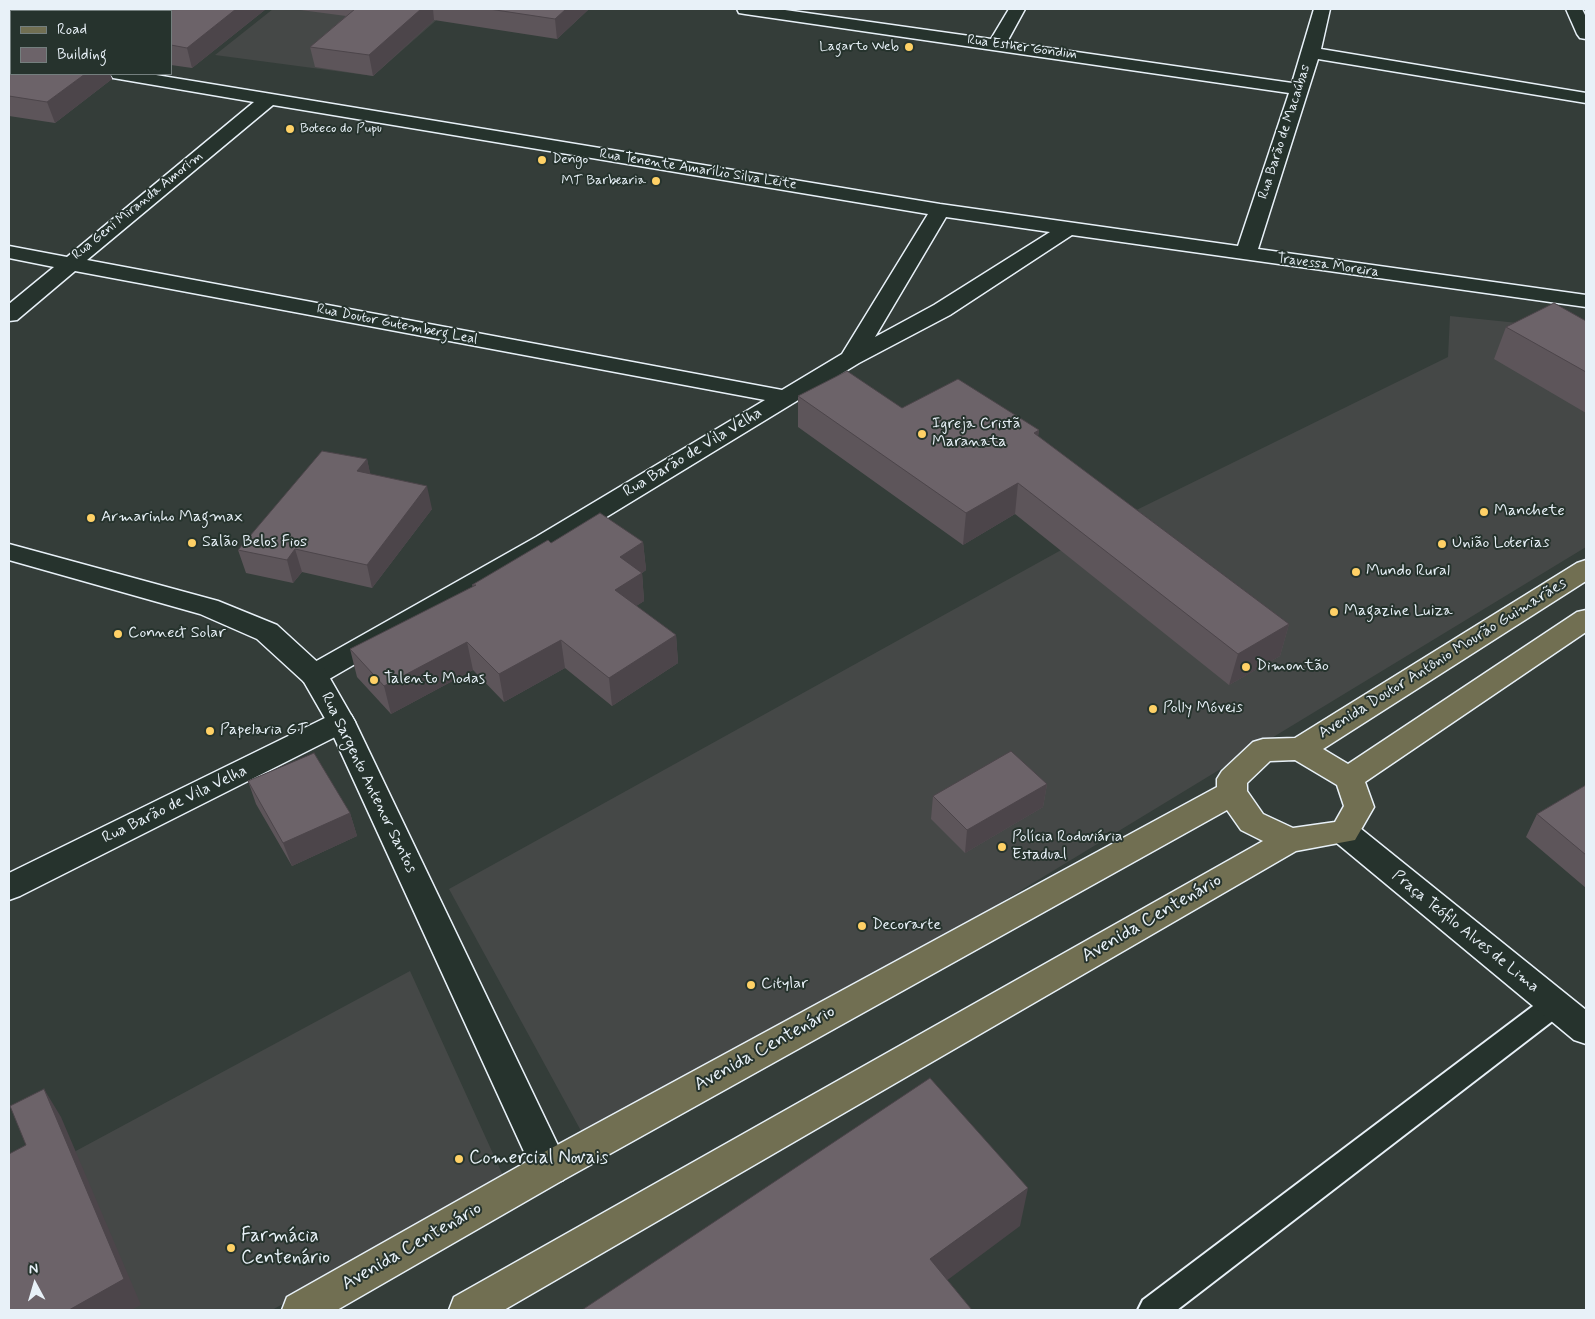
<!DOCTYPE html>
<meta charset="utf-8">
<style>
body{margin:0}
#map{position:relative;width:1595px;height:1319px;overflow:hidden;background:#343d39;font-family:Mynerve,sans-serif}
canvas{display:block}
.frame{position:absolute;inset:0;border:10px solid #e8f1f8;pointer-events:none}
.legend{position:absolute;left:10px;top:10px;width:162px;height:65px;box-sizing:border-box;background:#26332d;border:1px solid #747f7e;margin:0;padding:6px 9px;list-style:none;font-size:15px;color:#e8f1f8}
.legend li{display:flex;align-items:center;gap:10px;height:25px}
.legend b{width:25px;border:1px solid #747f7e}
.north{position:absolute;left:10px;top:1259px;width:50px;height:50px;-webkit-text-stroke:4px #26332d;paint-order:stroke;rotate:354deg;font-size:14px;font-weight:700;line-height:20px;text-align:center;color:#e8f1f8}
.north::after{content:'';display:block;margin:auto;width:18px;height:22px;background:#e8f1f8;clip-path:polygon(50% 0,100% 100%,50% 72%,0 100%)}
</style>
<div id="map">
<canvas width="1595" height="1319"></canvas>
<div class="frame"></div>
<ul class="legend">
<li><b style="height:6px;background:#716f52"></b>Road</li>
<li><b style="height:14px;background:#6c6369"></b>Building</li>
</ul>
<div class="north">N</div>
</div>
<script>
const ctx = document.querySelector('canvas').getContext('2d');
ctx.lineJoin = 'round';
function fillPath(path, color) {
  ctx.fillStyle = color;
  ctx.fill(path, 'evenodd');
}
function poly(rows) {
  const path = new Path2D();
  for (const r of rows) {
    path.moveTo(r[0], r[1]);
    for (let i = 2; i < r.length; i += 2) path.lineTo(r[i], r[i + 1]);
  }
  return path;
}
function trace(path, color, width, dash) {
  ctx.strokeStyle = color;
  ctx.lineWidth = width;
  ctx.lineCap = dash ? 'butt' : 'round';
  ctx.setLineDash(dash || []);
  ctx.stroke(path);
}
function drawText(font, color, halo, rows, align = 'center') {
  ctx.font = font + ' Mynerve,sans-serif';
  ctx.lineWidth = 4;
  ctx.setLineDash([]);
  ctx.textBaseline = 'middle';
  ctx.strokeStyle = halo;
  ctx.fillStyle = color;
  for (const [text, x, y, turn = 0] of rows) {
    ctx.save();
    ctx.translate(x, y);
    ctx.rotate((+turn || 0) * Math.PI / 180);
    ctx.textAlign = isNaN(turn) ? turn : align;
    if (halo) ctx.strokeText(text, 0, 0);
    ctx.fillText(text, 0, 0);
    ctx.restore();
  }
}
const built = poly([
 [273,9,449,9,373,76,215,55],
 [1450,316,1586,330,1586,547,592,1151,449,889,1110,523,1448,357],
 [410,971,505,1180,272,1310,9,1310,9,1187]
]);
const service = poly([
 [1554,994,1563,997,1567,1005,1563,1013,1177,1310,1138,1310,1143,1300,1545,997,1554,994]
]);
const minor = poly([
 [737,9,778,9,991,39,1009,9,1025,9,1007,42,1292,83,1314,9,1330,9,1321,49,1586,93,1586,103,1318,59,1258,249,1586,295,1586,307,1072,235,950,315,859,363,554,549,324,682,314,685,304,682,300,675,304,668,536,537,765,400,75,271,17,320,9,321,9,304,54,267,9,258,9,246,67,257,254,102,119,79,113,78,110,74,150,74,940,204,1238,246,1289,93,745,14,739,13,737,9],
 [273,105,928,214,842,354,782,390,87,260,273,105],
 [946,217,1050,232,934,305,875,337,946,217],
 [341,712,351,715,355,722,351,729,20,896,9,900,9,873,331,715,341,712],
 [1344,820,1355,824,1586,1010,1586,1044,1574,1040,1333,840,1329,832,1333,824,1344,820]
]);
const tertiary = poly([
 [9,544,218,601,277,625,324,668,355,722,563,1156,568,1168,563,1180,550,1185,537,1180,327,722,304,682,257,639,200,614,9,560,9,544]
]);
const secondary = poly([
 [1566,9,1582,9,1586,17,1586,39,1580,38,1577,34,1566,9]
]);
const primary = poly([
 [1586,560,1586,581,1323,749,1348,764,1577,612,1586,610,1586,632,1365,782,1374,807,1355,840,1296,851,504,1310,449,1310,454,1297,1263,841,1241,830,1227,810,563,1180,337,1310,282,1310,287,1297,537,1156,1217,787,1217,779,1222,771,1253,742,1263,739,1295,738,1577,563,1586,560],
 [1295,760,1337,785,1344,806,1335,822,1293,828,1263,814,1247,791,1247,783,1270,761,1295,760]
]);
const wall = poly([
 [9,9,266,9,192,68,171,65,171,11,11,11,11,41,9,41],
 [293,9,589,9,557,39,434,20,373,76,315,67,310,47,346,16],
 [9,46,11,74,110,74,112,79,55,123,9,116],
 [1586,321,1586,413,1494,359,1506,327],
 [798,396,902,408,1039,430,1038,436,1289,624,1280,656,1229,685,1015,514,963,545,798,427],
 [367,459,370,474,432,509,372,588,302,572,293,583,246,573,238,550],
 [643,542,646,570,642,573,644,601,636,606,676,635,678,663,612,706,565,668,504,702,473,670,391,714,357,677,350,649,473,587,472,585,551,543],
 [248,781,350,813,357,836,292,866,256,804],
 [1047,784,1043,807,965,853,931,819,933,796],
 [1586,785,1586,888,1526,837,1537,814]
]);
const shadedWall = poly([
 [236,9,266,9,192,68,187,48],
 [421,9,433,9,434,20,373,76,369,55],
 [566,9,589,9,557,39,555,19],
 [85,74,110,74,112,79,55,123,47,102],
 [1039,430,1035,461,1034,433],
 [367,459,372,482,357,471],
 [1018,483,1015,514,963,545,966,513],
 [427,486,432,509,372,588,367,565],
 [643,542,646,570,642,573,644,601,618,618,615,590,620,557],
 [295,549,302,572,293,583,287,560],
 [1289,624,1280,656,1229,685,1238,654],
 [676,635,678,663,612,706,609,678],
 [561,640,565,668,504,702,499,674],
 [467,642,473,670,391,714,384,686],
 [1047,784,1043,807,965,853,967,830],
 [350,813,357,836,292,866,283,843],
 [44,1089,61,1117,141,1305,131,1310,69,1310],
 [1028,1188,1020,1226,926,1296,930,1259]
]);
const building = poly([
 [9,9,236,9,187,48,171,45,171,11,11,11,11,22,9,22,9,9],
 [355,9,421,9,369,55,310,47,355,9],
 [489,9,566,9,555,19,489,9],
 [11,44,11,74,85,74,47,102,9,96,9,46,11,44],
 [1554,303,1586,321,1586,372,1506,327,1554,303],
 [847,371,902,408,958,379,1039,430,1034,433,1289,624,1238,654,1018,483,966,513,798,396,847,371],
 [322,451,367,459,357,471,427,486,367,565,295,549,287,560,238,550,322,451],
 [600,513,643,542,620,557,642,573,615,590,676,635,609,678,561,640,499,674,467,642,384,686,350,649,476,585,472,585,548,540,551,543,600,513],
 [1011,751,1047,784,967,830,933,796,1011,751],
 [314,753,350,813,283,843,248,781,314,753],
 [1586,785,1586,855,1537,814,1586,785],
 [930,1078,1028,1188,930,1259,972,1310,582,1310,930,1078],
 [44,1089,124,1279,69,1310,9,1310,9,1154,26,1145,10,1106,44,1089]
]);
const markers = [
 [909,47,5,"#ffd166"],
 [290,129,5,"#ffd166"],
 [542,160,5,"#ffd166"],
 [656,181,5,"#ffd166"],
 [922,434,5,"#ffd166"],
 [1484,512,5,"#ffd166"],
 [91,518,5,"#ffd166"],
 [192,543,5,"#ffd166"],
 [1442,544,5,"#ffd166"],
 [1356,572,5,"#ffd166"],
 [1334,612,5,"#ffd166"],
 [118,634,5,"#ffd166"],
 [1246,667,5,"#ffd166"],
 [374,680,5,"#ffd166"],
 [1153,709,5,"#ffd166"],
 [210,731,5,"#ffd166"],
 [1002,847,5,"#ffd166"],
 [862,926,5,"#ffd166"],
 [751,985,5,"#ffd166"],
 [459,1159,5,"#ffd166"],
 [231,1248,5,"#ffd166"]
];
const farPoinames = [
 ["Lagarto Web",899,47],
 ["Boteco do Pupu",300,129,"left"],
 ["Dengo",552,160,"left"],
 ["MT Barbearia",646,181]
];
const farStreetnames = [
 ["Rua Esther Gondim",1022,48,8],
 ["Rua Barão de Macaúbas",1285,132,-72],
 ["Rua Tenente Amarílio Silva Leite",698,170,9],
 ["Rua Geni Miranda Amorim",138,206,-39],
 ["Travessa Moreira",1328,266,8],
 ["Rua Doutor Gutemberg Leal",397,325,11]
];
const poiNames = [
 ["Igreja Cristã",932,425],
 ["Maranata",932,443],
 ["Manchete",1494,512],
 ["Armarinho Magmax",101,518],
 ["Salão Belos Fios",202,543],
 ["União Loterias",1452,544],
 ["Mundo Rural",1366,572],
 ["Magazine Luiza",1344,612],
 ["Connect Solar",128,634],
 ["Dimontão",1256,667],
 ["Talento Modas",384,680],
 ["Polly Móveis",1163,709],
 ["Papelaria GT",220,731],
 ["Polícia Rodoviária",1012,838],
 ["Estadual",1012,856],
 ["Decorarte",872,926],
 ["Citylar",761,985]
];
const streetNames = [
 ["Rua Barão de Vila Velha",693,453,-31],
 ["Avenida Doutor Antônio Mourão Guimarães",1443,659,-32],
 ["Rua Sargento Antenor Santos",368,783,64],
 ["Rua Barão de Vila Velha",175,805,-26],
 ["Praça Teófilo Alves de Lima",1465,932,39]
];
const nearStreetnames = [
 ["Avenida Centenário",1152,919,-30],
 ["Avenida Centenário",765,1049,-29],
 ["Avenida Centenário",412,1247,-30]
];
const nearPoinames = [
 ["Comercial Novais",469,1159],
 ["Farmácia",241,1237],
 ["Centenário",241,1259]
];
fillPath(built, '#454847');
trace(service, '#e8f1f8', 4);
trace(minor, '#e8f1f8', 3);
trace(tertiary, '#e8f1f8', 3);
trace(secondary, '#e8f1f8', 3);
trace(primary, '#e8f1f8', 3);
fillPath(service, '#26332d');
fillPath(minor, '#26332d');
fillPath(tertiary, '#26332d');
fillPath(secondary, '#26332d');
fillPath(primary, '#716f52');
fillPath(wall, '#5d555a');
fillPath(shadedWall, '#4c454a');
fillPath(building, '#6c6369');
trace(building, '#4c454a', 1);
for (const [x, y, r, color] of markers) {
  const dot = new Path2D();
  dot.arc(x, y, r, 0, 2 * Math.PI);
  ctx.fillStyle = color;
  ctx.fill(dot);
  trace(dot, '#26332d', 2);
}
drawText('14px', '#e8f1f8', '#26332d', farPoinames, 'right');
drawText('14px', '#e8f1f8', '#26332d', farStreetnames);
drawText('16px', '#e8f1f8', '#26332d', poiNames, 'left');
drawText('16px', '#e8f1f8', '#26332d', streetNames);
drawText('19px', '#e8f1f8', '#26332d', nearStreetnames);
drawText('19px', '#e8f1f8', '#26332d', nearPoinames, 'left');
</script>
